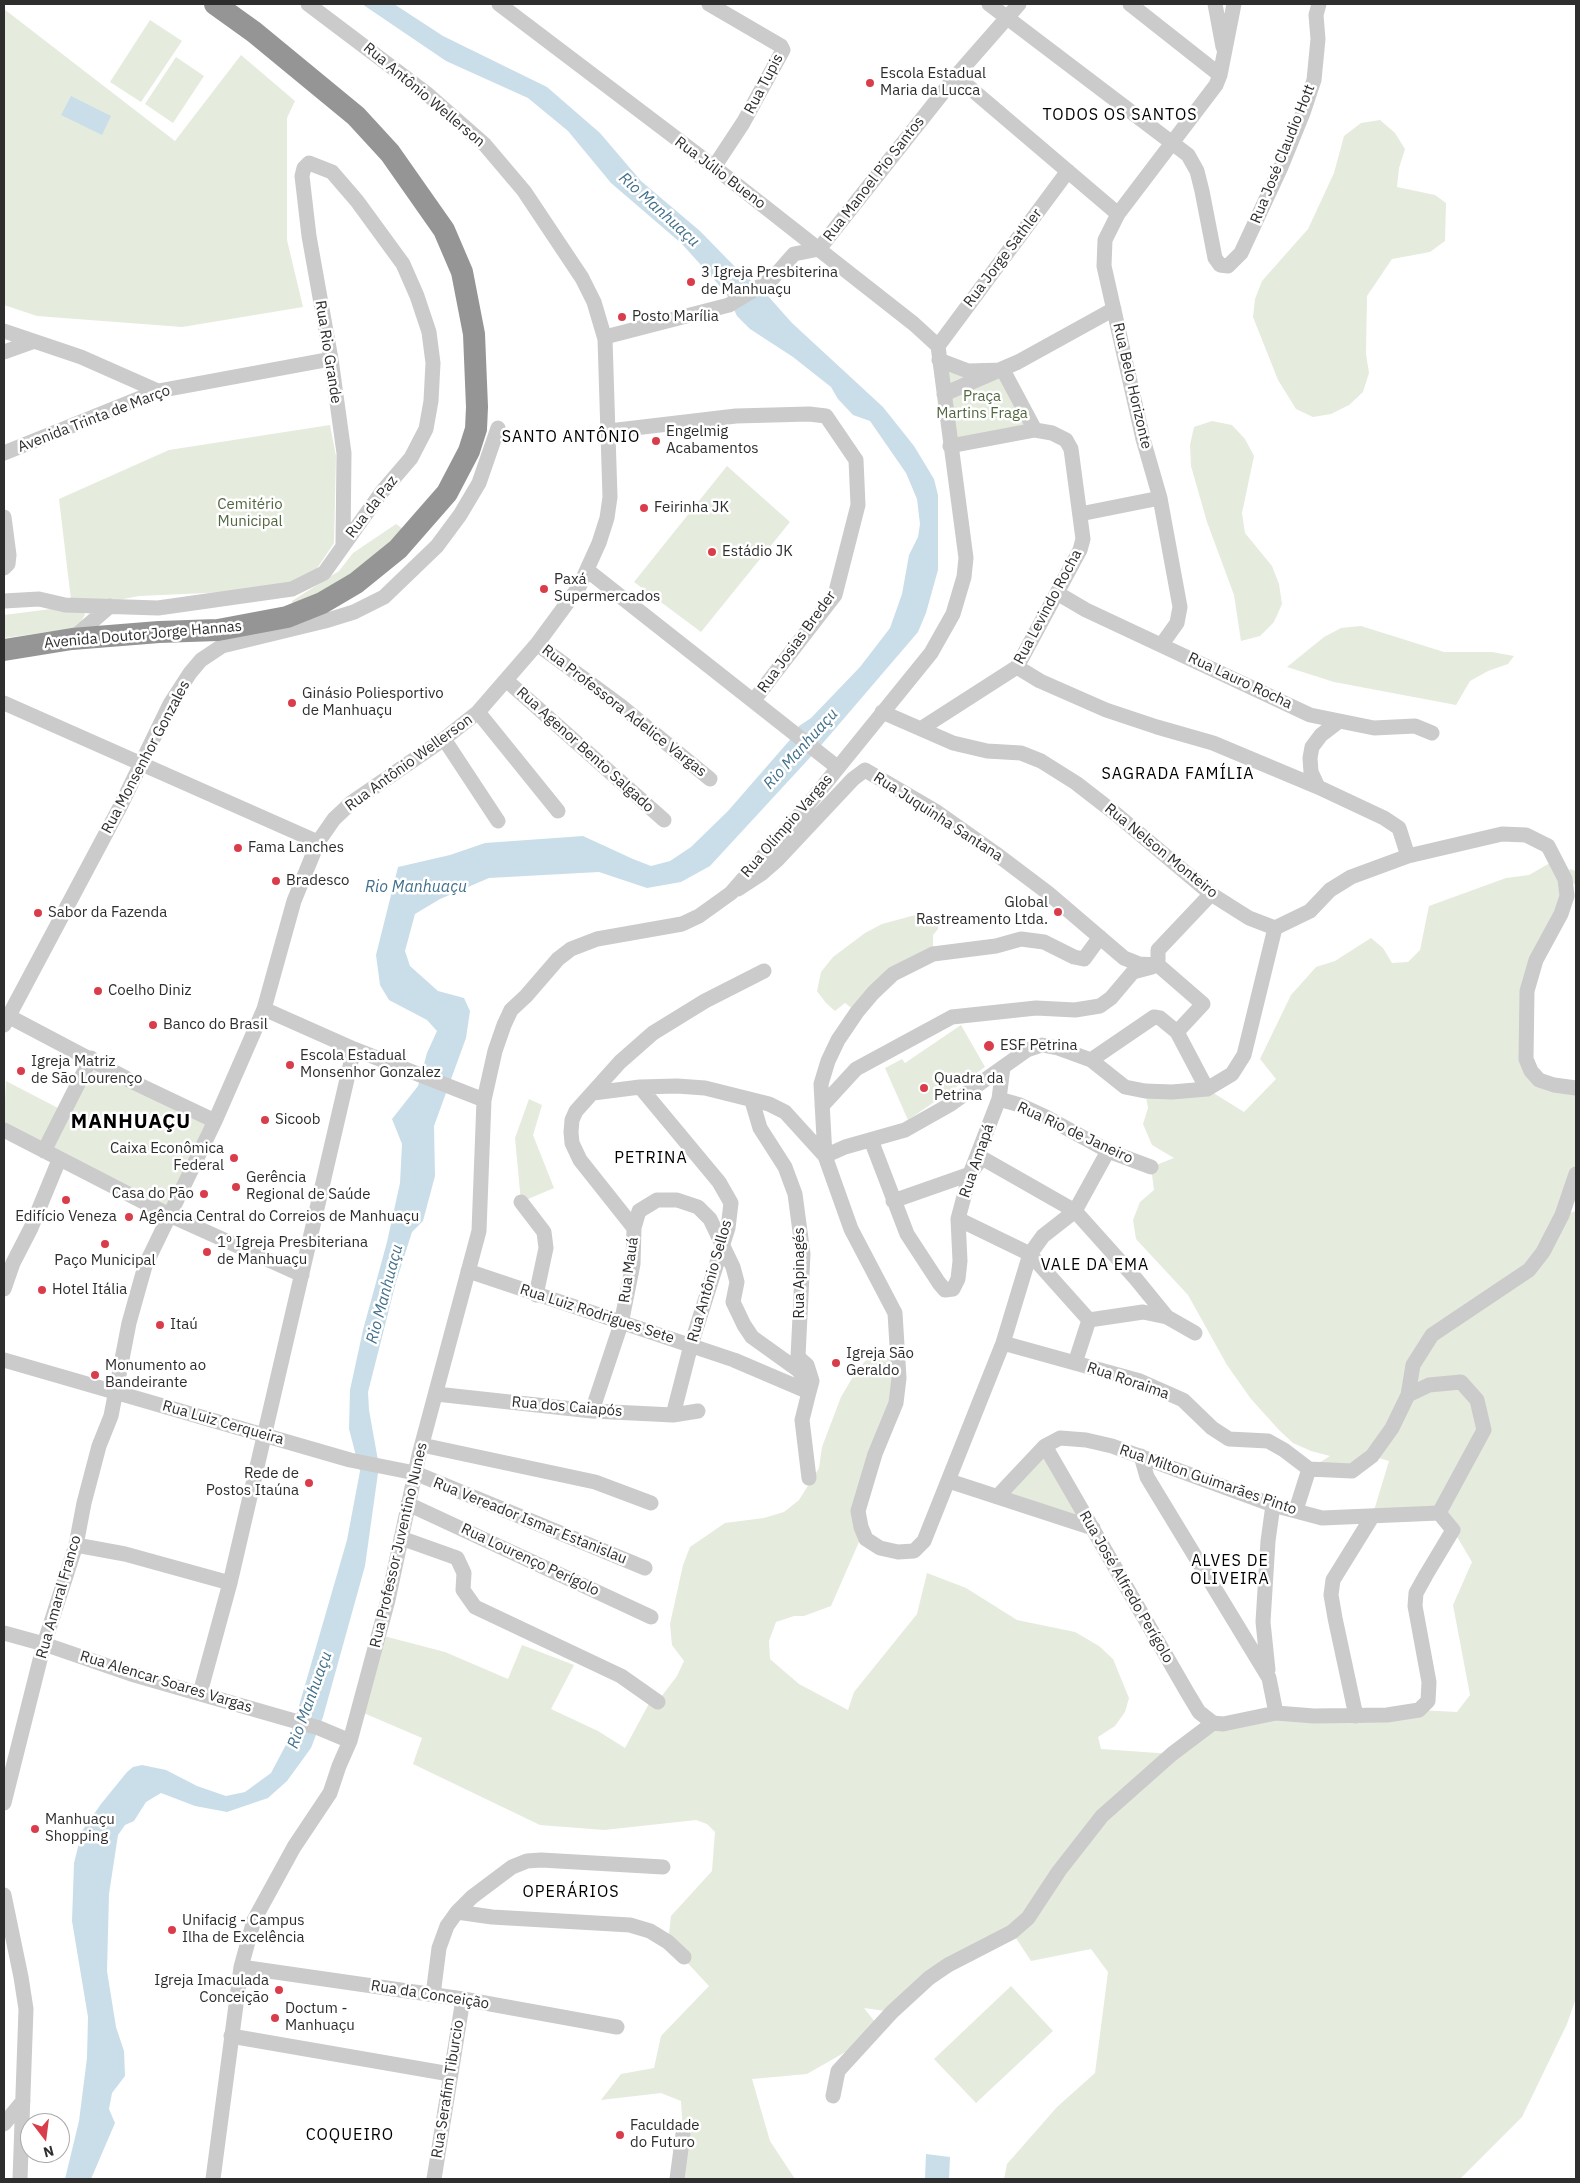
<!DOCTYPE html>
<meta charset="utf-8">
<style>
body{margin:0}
#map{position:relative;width:1580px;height:2183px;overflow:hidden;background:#fff;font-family:"IBM Plex Sans",sans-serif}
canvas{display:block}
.frame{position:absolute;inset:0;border:5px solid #2e2e2e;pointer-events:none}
.north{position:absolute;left:20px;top:2113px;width:50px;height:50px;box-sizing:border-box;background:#fff;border:1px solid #ababab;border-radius:50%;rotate:165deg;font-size:14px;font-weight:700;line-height:20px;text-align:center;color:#2e2e2e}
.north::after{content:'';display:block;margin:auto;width:18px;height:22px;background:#d93d4b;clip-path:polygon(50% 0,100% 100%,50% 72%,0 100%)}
</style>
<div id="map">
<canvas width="1580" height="2183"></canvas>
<div class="frame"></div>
<div class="north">N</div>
</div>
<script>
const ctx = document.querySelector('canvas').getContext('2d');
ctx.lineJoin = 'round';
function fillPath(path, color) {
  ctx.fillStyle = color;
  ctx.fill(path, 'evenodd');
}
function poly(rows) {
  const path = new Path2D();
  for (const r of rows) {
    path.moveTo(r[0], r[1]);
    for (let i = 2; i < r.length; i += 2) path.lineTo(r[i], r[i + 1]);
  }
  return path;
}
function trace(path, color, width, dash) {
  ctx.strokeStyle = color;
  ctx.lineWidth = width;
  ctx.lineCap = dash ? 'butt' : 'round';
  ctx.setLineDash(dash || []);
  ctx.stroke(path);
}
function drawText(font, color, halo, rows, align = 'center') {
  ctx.font = font + ' "IBM Plex Sans",sans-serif';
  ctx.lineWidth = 5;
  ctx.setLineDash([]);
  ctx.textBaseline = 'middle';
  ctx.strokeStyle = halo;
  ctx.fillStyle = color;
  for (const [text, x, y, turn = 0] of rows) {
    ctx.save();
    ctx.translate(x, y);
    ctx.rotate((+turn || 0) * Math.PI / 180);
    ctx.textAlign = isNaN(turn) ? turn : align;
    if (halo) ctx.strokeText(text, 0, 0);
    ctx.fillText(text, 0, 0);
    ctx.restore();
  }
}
const green = poly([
 [4,9,175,141,241,55,295,101,287,118,287,240,303,307,182,327,37,316,4,305],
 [150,20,182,41,141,102,110,82],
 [176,57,204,76,173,123,145,104],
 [1380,120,1395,133,1405,149,1399,168,1397,187,1435,195,1446,203,1445,241,1430,252,1392,259,1367,296,1366,354,1369,373,1363,392,1349,405,1331,414,1313,417,1296,409,1278,380,1253,317,1255,299,1262,281,1308,229,1334,173,1344,136,1361,123],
 [939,360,994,370,1035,430,950,446],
 [1212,421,1232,425,1245,439,1254,456,1242,513,1245,533,1272,566,1279,584,1282,604,1274,622,1260,636,1241,641,1234,595,1207,522,1191,466,1190,445,1194,427],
 [330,425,336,456,334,543,316,570,286,586,252,591,139,596,113,601,71,600,59,499,169,450],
 [727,466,790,522,701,632,634,582],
 [396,524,403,529,377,560,294,607,292,601,339,571,353,553],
 [51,609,83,610,85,615,75,631,62,630,4,638,4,615],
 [1361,626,1444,652,1492,652,1514,656,1508,664,1488,671,1470,681,1456,705,1334,682,1287,667,1324,637,1341,628],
 [1557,859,1566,878,1570,869,1576,871,1576,885,1566,879,1527,991,1531,1071,1576,1088,1576,1174,1563,1215,1576,1211,1576,1998,1567,2024,1522,2117,1460,2179,1004,2179,1007,2164,1057,2107,1095,2073,1108,1972,1091,1949,1031,1961,1012,1932,975,1950,892,2012,864,2008,882,2031,807,2074,752,2079,770,2141,795,2179,677,2179,683,2134,681,2101,661,2093,601,2100,621,2074,654,2068,661,2036,709,1986,668,1942,671,1916,712,1871,715,1832,707,1824,696,1820,604,1830,540,1825,413,1764,422,1738,359,1711,380,1635,445,1652,508,1679,522,1645,574,1665,551,1709,598,1731,625,1748,652,1698,658,1701,677,1676,684,1661,672,1645,670,1624,683,1565,690,1547,725,1523,764,1518,784,1512,799,1500,819,1468,822,1447,841,1397,851,1380,865,1361,886,1353,899,1378,860,1501,863,1533,831,1606,804,1616,794,1616,776,1622,769,1641,770,1659,799,1684,848,1710,854,1692,917,1614,927,1573,966,1588,1017,1620,1075,1632,1099,1646,1113,1659,1129,1698,1125,1712,1115,1726,1098,1737,1101,1749,1172,1754,1213,1723,1419,1710,1457,1712,1470,1695,1453,1605,1472,1562,1453,1530,1439,1513,1372,1517,1389,1461,1372,1456,1352,1471,1309,1469,1330,1456,1311,1451,1293,1443,1279,1430,1251,1399,1227,1365,1188,1295,1136,1239,1133,1220,1140,1202,1154,1190,1151,1167,1174,1158,1152,1145,1143,1124,1148,1108,1145,1091,1207,1089,1244,1112,1276,1079,1260,1059,1291,995,1316,967,1335,961,1371,938,1383,948,1392,963,1408,962,1420,950,1429,906,1506,878,1529,875],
 [919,914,938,916,938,929,933,935,933,954,893,974,857,1012,845,1003,835,1011,826,1003,817,991,821,972,833,957,865,933,882,924],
 [961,1025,985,1067,908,1120,885,1068,902,1059,905,1063],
 [98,1062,215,1121,169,1215,47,1152],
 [6,1081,58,1108,42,1143,4,1122],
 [529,1099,542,1105,533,1135,554,1188,521,1202,515,1138],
 [1045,1446,1093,1528,997,1497],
 [1011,1986,1053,2031,976,2103,934,2059]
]);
const water = poly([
 [362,4,394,4,443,36,547,87,600,133,641,181,700,231,741,273,760,287,792,323,883,407,914,446,934,479,938,495,938,570,926,613,918,632,817,750,710,866,681,882,647,888,599,872,489,878,440,899,415,914,405,951,410,966,438,991,464,998,470,1011,466,1038,434,1126,435,1176,423,1221,412,1232,396,1282,368,1392,369,1410,379,1466,365,1566,323,1717,311,1748,287,1781,268,1798,227,1812,195,1806,161,1793,146,1802,134,1821,125,1825,118,1835,109,1894,107,1971,116,2027,124,2051,125,2076,112,2093,109,2109,115,2123,91,2179,65,2179,79,2121,87,2058,88,2017,72,1921,74,1863,82,1831,101,1804,127,1772,133,1767,142,1765,166,1770,197,1786,226,1796,245,1792,271,1773,290,1737,347,1540,360,1471,349,1429,350,1390,363,1330,387,1242,400,1183,402,1144,392,1119,418,1086,427,1053,437,1031,427,1020,389,1000,380,985,376,955,398,867,450,855,485,843,583,836,633,859,651,866,670,861,691,847,728,811,795,734,799,726,811,718,860,667,890,628,902,594,909,555,918,537,920,524,917,499,906,473,870,421,853,415,838,399,831,387,793,357,750,329,737,316,726,293,682,244,611,183,568,131,528,98,446,61],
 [71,96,111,116,102,135,61,115],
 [926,2154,950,2157,949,2179,925,2179]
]);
const minor = poly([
 [499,4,714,167,914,324,938,346],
 [709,4,781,46,783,50,743,123,714,167],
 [989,4,1188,155,1197,171,1202,191,1215,258,1220,265,1228,266,1241,253,1281,167,1303,113,1314,80,1318,39,1316,15,1319,4],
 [1130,4,1220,75],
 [1215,4,1223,47],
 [956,76,1118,214],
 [4,331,81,357,158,391],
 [605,337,729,305,772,279,794,254,819,249,956,76,1019,4],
 [938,346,1068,171],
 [4,352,32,342],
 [939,360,968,371,1003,370,1035,430],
 [944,394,1018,362,1114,309],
 [609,431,736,416,809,414,826,416,856,460,858,505,835,595,754,700],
 [4,453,158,391,331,359],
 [1080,514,1160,498],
 [4,517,9,555,8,564,4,568],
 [587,570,837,767],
 [1057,593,1086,610,1310,715,1374,728,1415,726,1432,733],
 [4,601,39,599,65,605,158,608,292,589,324,573,381,493,411,458,426,429,431,401,433,363,429,332,417,296,403,264,357,201,332,172,309,163,304,168,302,176,309,236,331,359,344,453,343,544],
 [72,639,110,606],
 [537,644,621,706,710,779],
 [1162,644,1177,623,1180,607,1160,498,1143,439,1104,266,1105,240,1118,214,1216,85,1220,75,1234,4],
 [1017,667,1040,681,1106,710,1157,727,1213,743,1318,787,1384,818,1399,828,1408,856],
 [506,680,664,820],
 [4,703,318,842],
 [478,712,558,811],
 [882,712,953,743,987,751,1021,753,1041,761,1076,783,1116,814,1211,894,1249,918,1275,928,1310,911,1330,890,1351,877,1408,856,1502,834,1526,835,1548,846,1565,879,1567,896,1561,914,1536,960,1527,991,1526,1059,1531,1071,1539,1080,1554,1085,1576,1088],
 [922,728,1017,667,1080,550,1083,539,1071,449,1066,440,1052,433,1035,430,950,446],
 [444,739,498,821],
 [1318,787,1311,772,1310,758,1312,747,1321,735,1338,722],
 [738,889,761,874,777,860,853,779,865,770,937,812,995,853,1048,893,1124,958,1139,964,1158,965],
 [1100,937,1084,959,1074,957,1044,942,1021,939,996,946,933,954,893,974,873,993,857,1012,838,1040,828,1061,821,1084,825,1156,845,1147,905,1130,951,1104,1027,1050,1042,1045,1058,1048,1091,1060,1154,1017,1160,1018,1177,1032,1203,1004,1158,965],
 [1158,965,1158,950,1211,894],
 [264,1009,354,1049,484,1100],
 [8,1016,135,1083,215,1121],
 [4,1025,120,807,170,704,190,673,201,660,222,646,325,621,354,612,384,597,437,546,460,515,479,483,498,428],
 [1177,1032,1207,1089],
 [1091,1060,1125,1087,1145,1091,1172,1092,1207,1089,1232,1074,1244,1055,1275,928],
 [640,1087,719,1182,731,1203,728,1228,691,1345,673,1415],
 [593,1093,640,1087,677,1086,705,1088,769,1104,785,1112,825,1156,851,1229,895,1313,899,1378,896,1403,875,1454,858,1511,861,1527,866,1539,880,1548,898,1552,914,1551,924,1541,1003,1343,1030,1254,1043,1236,1075,1211,1108,1151],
 [999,1099,1020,1105,1046,1117,1108,1151,1151,1167],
 [822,1106,856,1069,952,1017,1036,1008,1075,1010,1100,1006,1111,998,1133,972,1152,967],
 [4,1130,169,1215,302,1275],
 [871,1140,907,1234,939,1283,945,1290,953,1289,958,1279,960,1261,958,1219,970,1174,999,1099,1003,1067],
 [44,1151,91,1058],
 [893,1201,970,1174,982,1158,1075,1211,1136,1279,1167,1317],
 [521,1202,544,1232,546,1248,536,1295],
 [958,1219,1030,1254,1089,1320],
 [634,1228,639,1211,657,1200,677,1200,698,1207,710,1219,733,1267,737,1282,733,1302,744,1325,752,1337,798,1370,808,1383,809,1392,802,1420,809,1478],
 [468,1271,734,1360,809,1392,812,1381,807,1365,798,1357,803,1254,795,1194,785,1167,760,1128,752,1101],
 [4,1289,13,1263,31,1228,59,1160],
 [1003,1343,1140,1381,1183,1400,1212,1428,1229,1439,1268,1441,1284,1450,1309,1469,1296,1510],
 [4,1360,350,1460,415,1473,645,1568],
 [1075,1363,1089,1320,1143,1312,1167,1317,1195,1333],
 [436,1394,592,1411,673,1415,698,1411],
 [1408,1395,1429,1385,1461,1382,1477,1400,1484,1430,1439,1513],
 [592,1411,621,1324,633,1264,634,1228,580,1160,572,1143,571,1132,572,1120,576,1111,620,1062,653,1033,705,1001,764,971],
 [422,1445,595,1482,651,1503],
 [1141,1456,1147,1477,1269,1678,1276,1713],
 [1309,1469,1352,1471,1372,1456,1392,1428,1408,1395,1413,1365,1432,1335,1529,1270,1543,1252,1562,1215,1576,1174],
 [949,1481,1093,1528],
 [997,1497,1045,1446,1060,1438,1086,1440,1112,1446,1273,1505,1322,1518,1439,1513,1453,1530,1426,1575,1416,1593,1415,1606,1429,1682,1428,1701,1419,1710,1387,1715,1314,1716,1276,1713,1223,1724,1213,1723,1199,1712,1187,1692,1045,1446],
 [408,1504,651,1617],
 [401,1538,457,1558,464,1573,463,1590,475,1607,621,1676,658,1702],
 [76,1545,125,1554,230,1583],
 [4,1633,44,1644,131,1674,319,1728,350,1741],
 [1268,1670,1263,1622,1268,1541,1273,1505],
 [200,1693,230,1583,354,1049],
 [1356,1716,1335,1618,1331,1595,1333,1580,1372,1517],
 [4,1803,44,1644,76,1545,84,1503,99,1446,111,1416,129,1323,145,1266,215,1121,264,1009,294,901,318,842,334,819,351,803,444,739,478,712,537,644,579,587,599,543,607,518,610,497,605,339,594,302,582,278,524,191,485,145,426,93,308,4],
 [4,1895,21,1977,26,2009,20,2179],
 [457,1912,492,1917,630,1925,650,1931,668,1942,684,1957],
 [241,1967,463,1999,617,2027],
 [433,1995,439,1948,447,1926,457,1912,472,1897,512,1867,527,1861,541,1860,663,1867],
 [231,2036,450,2074],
 [833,2096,838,2071,892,2012,929,1978,948,1965,1012,1932,1028,1918,1059,1871,1102,1816,1172,1754,1213,1723],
 [4,2124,23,2101],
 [213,2179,241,1967,254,1920,294,1847,330,1793,339,1766,350,1741,388,1600,419,1455,479,1231,484,1100,495,1051,504,1025,511,1010,526,996,558,959,571,949,597,939,682,924,699,916,731,893,807,806,931,653,953,614,964,577,966,558,938,346],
 [434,2179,463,1999],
 [677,2179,683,2134]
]);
const highway = poly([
 [4,650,72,639,159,632,218,630,287,617,322,603,356,583,398,549,447,493,469,451,476,429,477,407,474,334,462,272,444,230,390,153,356,116,254,32,215,4]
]);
const markers = [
 [870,83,5,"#d93d4b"],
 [691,282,5,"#d93d4b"],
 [622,317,5,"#d93d4b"],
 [656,441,5,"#d93d4b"],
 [644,508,5,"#d93d4b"],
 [712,552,5,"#d93d4b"],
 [544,589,5,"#d93d4b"],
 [292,703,5,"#d93d4b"],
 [238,848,5,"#d93d4b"],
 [276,881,5,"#d93d4b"],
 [1058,912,5,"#d93d4b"],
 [38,913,5,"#d93d4b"],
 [98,991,5,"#d93d4b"],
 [153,1025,5,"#d93d4b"],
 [989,1046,6,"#d93d4b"],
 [290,1065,5,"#d93d4b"],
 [21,1071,5,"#d93d4b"],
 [924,1088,5,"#d93d4b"],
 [265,1120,5,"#d93d4b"],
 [234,1158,5,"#d93d4b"],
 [236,1187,5,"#d93d4b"],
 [204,1194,5,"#d93d4b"],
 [66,1200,5,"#d93d4b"],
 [129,1217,5,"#d93d4b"],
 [105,1244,5,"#d93d4b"],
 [207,1252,5,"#d93d4b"],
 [42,1290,5,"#d93d4b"],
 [160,1325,5,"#d93d4b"],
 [836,1363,5,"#d93d4b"],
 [95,1375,5,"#d93d4b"],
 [309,1483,5,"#d93d4b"],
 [35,1829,5,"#d93d4b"],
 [172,1930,5,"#d93d4b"],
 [279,1990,5,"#d93d4b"],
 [275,2018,5,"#d93d4b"],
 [620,2135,5,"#d93d4b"]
];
const poiNames = [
 ["Escola Estadual",880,74],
 ["Maria da Lucca",880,91],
 ["3 Igreja Presbiterina",701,273],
 ["de Manhuaçu",701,290],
 ["Posto Marília",632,317],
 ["Engelmig",666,432],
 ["Acabamentos",666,449],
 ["Feirinha JK",654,508],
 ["Estádio JK",722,552],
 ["Paxá",554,580],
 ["Supermercados",554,597],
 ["Ginásio Poliesportivo",302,694],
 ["de Manhuaçu",302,711],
 ["Fama Lanches",248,848],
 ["Bradesco",286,881],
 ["Global",1048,903,"right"],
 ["Rastreamento Ltda.",1048,920,"right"],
 ["Sabor da Fazenda",48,913],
 ["Coelho Diniz",108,991],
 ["Banco do Brasil",163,1025],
 ["ESF Petrina",1000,1046],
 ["Escola Estadual",300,1056],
 ["Monsenhor Gonzalez",300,1073],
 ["Igreja Matriz",31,1062],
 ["de São Lourenço",31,1079],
 ["Quadra da",934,1079],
 ["Petrina",934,1096],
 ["Sicoob",275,1120],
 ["Caixa Econômica",224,1149,"right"],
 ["Federal",224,1166,"right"],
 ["Gerência",246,1178],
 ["Regional de Saúde",246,1195],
 ["Casa do Pão",194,1194,"right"],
 ["Edifício Veneza",66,1217,"center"],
 ["Agência Central do Correios de Manhuaçu",139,1217],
 ["1º Igreja Presbiteriana",217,1243],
 ["de Manhuaçu",217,1260],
 ["Paço Municipal",105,1261,"center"],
 ["Hotel Itália",52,1290],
 ["Itaú",170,1325],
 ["Igreja São",846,1354],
 ["Geraldo",846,1371],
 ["Monumento ao",105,1366],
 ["Bandeirante",105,1383],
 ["Rede de",299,1474,"right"],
 ["Postos Itaúna",299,1491,"right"],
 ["Manhuaçu",45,1820],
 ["Shopping",45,1837],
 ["Unifacig - Campus",182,1921],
 ["Ilha de Excelência",182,1938],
 ["Igreja Imaculada",269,1981,"right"],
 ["Conceição",269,1998,"right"],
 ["Doctum -",285,2009],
 ["Manhuaçu",285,2026],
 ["Faculdade",630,2126],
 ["do Futuro",630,2143]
];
const streetNames = [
 ["Rua Tupis",764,84,-62],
 ["Rua Antônio Wellerson",424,95,40],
 ["Rua José Claudio Hott",1283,154,-68],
 ["Rua Júlio Bueno",720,173,37],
 ["Rua Manoel Pio Santos",874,179,-52],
 ["Rua Jorge Sathler",1003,258,-53],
 ["Rua Rio Grande",328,352,81],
 ["Rua Belo Horizonte",1132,386,77],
 ["Avenida Trinta de Março",94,419,-21],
 ["Rua da Paz",372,507,-52],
 ["Rua Levindo Rocha",1048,607,-62],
 ["Avenida Doutor Jorge Hannas",143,635,-5],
 ["Rua Josias Breder",797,642,-54],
 ["Rua Lauro Rocha",1240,681,25],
 ["Rua Professora Adelice Vargas",624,711,38],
 ["Rua Agenor Bento Salgado",585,750,42],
 ["Rua Monsenhor Gonzales",146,757,-62],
 ["Rua Antônio Wellerson",409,763,-36],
 ["Rua Juquinha Santana",938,817,33],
 ["Rua Olímpio Vargas",787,826,-49],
 ["Rua Nelson Monteiro",1161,851,39],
 ["Rua Rio de Janeiro",1075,1133,25],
 ["Rua Amapá",977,1161,-71],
 ["Rua Mauá",629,1270,-82],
 ["Rua Apinagés",800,1273,-90],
 ["Rua Antônio Sellos",710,1281,-74],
 ["Rua Luiz Rodrigues Sete",597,1314,18],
 ["Rua Roraima",1128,1381,19],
 ["Rua dos Caiapós",567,1407,5],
 ["Rua Luiz Cerqueira",223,1423,16],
 ["Rua Milton Guimarães Pinto",1208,1480,19],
 ["Rua Vereador Ismar Estanislau",530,1521,22],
 ["Rua Professor Juventino Nunes",399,1545,-77],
 ["Rua Lourenço Perígolo",530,1560,25],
 ["Rua José Alfredo Perígolo",1126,1587,60],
 ["Rua Amaral Franco",59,1597,-74],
 ["Rua Alencar Soares Vargas",166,1682,17],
 ["Rua da Conceição",430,1995,9],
 ["Rua Serafim Tiburcio",448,2089,-81]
];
const parkNames = [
 ["Praça",982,397],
 ["Martins Fraga",982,414],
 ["Cemitério",250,505],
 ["Municipal",250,522]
];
const neighbourhoodNames = [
 ["TODOS OS SANTOS",1120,115],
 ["SANTO ANTÔNIO",571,437],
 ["SAGRADA FAMÍLIA",1178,774],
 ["PETRINA",651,1158],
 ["VALE DA EMA",1095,1265],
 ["ALVES DE",1230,1561],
 ["OLIVEIRA",1230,1579],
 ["OPERÁRIOS",571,1892],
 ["COQUEIRO",350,2135]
];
const waterNames = [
 ["Rio Manhuaçu",659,210,42],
 ["Rio Manhuaçu",801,749,-48],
 ["Rio Manhuaçu",416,887],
 ["Rio Manhuaçu",385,1294,-75],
 ["Rio Manhuaçu",310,1700,-70]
];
const districtNames = [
 ["MANHUAÇU",131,1122]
];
fillPath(green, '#e5ebdd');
fillPath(water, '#cadee9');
trace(minor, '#cbcbcb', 15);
trace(highway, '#959595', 22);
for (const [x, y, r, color] of markers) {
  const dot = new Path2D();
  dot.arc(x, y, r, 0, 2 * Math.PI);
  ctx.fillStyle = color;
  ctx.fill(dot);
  trace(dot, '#fff', 2);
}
drawText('15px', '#2e2e2e', '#fff', poiNames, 'left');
drawText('15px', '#2e2e2e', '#fff', streetNames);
drawText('15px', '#52673f', '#fff', parkNames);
ctx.letterSpacing = '1px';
drawText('16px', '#000', '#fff', neighbourhoodNames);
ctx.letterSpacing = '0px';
drawText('italic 16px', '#42708b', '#fff', waterNames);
ctx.letterSpacing = '1px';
drawText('bold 20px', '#000', '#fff', districtNames);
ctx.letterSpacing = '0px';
</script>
